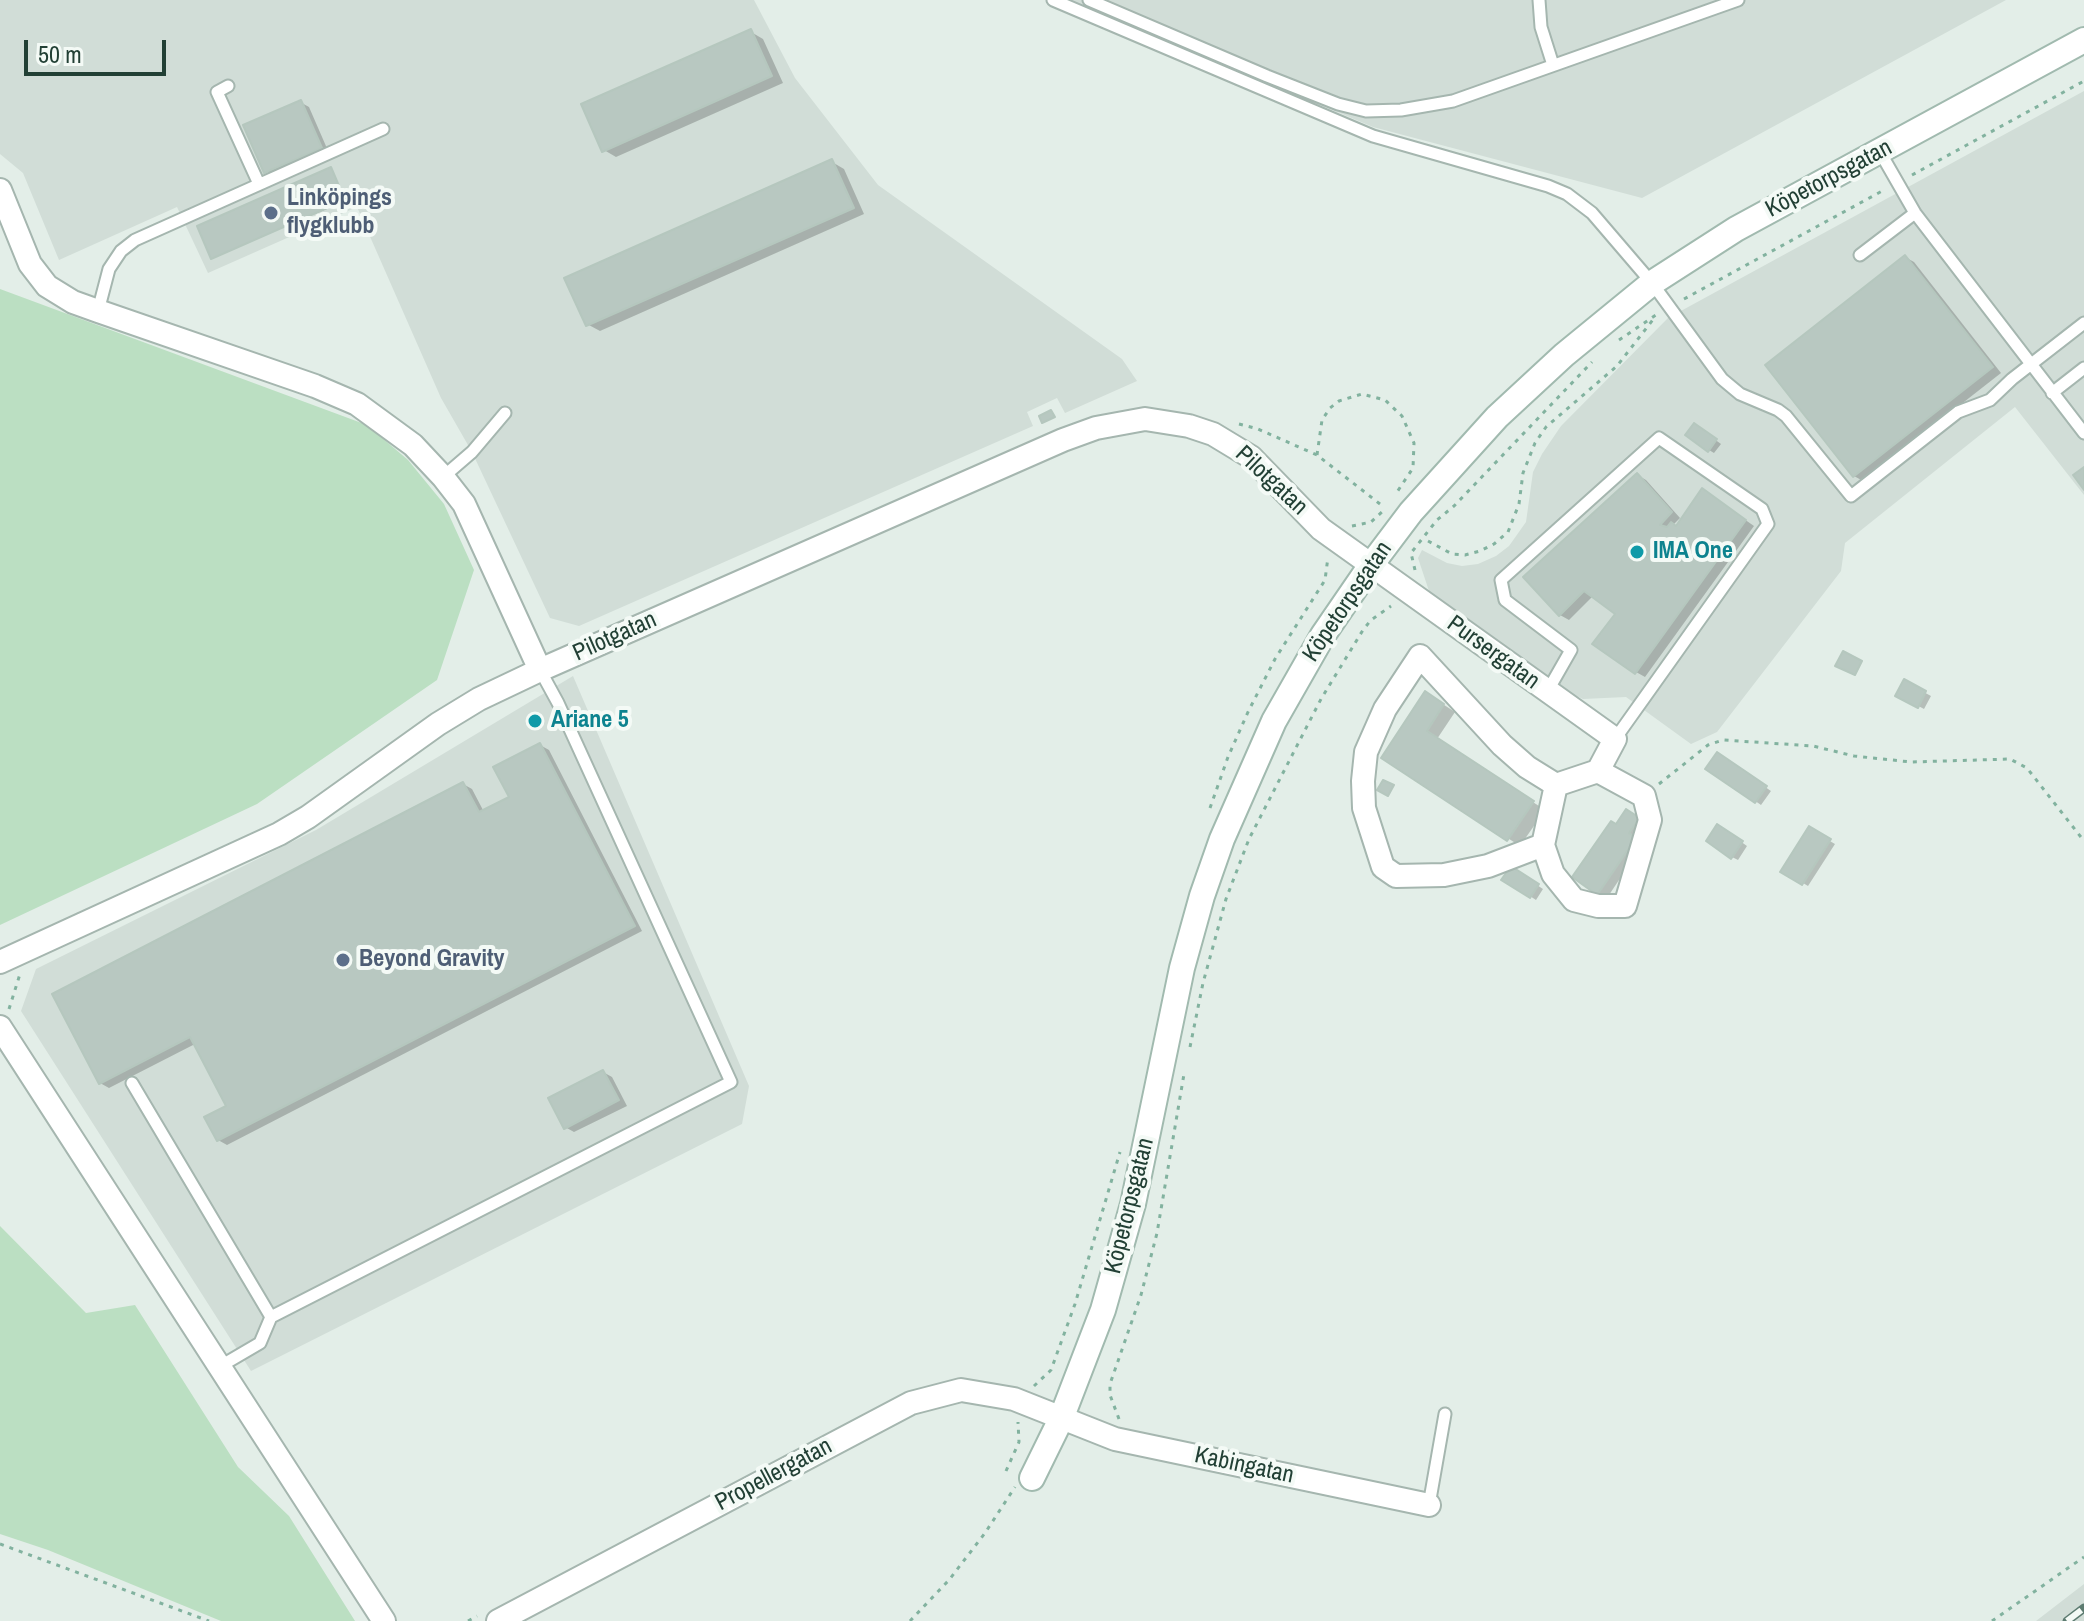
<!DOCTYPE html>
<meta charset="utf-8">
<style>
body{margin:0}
#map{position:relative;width:2084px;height:1621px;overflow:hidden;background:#e3eee8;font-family:"Archivo Narrow",sans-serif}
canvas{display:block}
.scale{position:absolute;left:24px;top:40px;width:142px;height:36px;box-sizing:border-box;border:4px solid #224035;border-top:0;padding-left:10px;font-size:24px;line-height:28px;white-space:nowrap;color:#224035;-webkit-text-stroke:6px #f4faf6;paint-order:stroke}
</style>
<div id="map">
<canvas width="2084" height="1621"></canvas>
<div class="scale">50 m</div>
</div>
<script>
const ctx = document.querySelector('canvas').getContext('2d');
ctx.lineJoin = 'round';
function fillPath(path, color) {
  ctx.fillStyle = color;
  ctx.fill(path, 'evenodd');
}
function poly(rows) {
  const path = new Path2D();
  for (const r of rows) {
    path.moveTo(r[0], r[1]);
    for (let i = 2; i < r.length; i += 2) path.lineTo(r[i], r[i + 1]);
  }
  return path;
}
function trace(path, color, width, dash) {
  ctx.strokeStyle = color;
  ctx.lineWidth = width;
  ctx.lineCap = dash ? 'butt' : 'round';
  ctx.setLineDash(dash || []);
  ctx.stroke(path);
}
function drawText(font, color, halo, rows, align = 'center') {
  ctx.font = font + ' "Archivo Narrow",sans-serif';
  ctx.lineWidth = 8;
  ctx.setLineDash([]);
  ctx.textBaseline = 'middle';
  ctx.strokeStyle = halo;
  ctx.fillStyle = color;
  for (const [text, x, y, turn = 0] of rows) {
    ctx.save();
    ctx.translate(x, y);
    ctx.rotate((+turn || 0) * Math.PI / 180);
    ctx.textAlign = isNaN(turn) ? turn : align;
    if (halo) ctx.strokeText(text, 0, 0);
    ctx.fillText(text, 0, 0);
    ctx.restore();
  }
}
const built = poly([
 [0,0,754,0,795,78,878,185,1122,359,1137,381,1065,413,1057,398,1027,412,1033,426,579,626,550,618,472,452,441,398,357,207,208,273,177,207,59,260,23,173,0,154],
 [1070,0,2006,0,1642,198,1373,127],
 [2084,91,2084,495,2015,407,1845,543,1841,571,1717,732,1691,744,1626,697,1583,699,1572,694,1429,591,1418,558,1422,550,1447,563,1462,566,1478,564,1496,556,1509,546,1526,522,1533,472,1542,454,1561,426,1668,318],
 [573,676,749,1086,742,1124,251,1371,21,1011,36,969,316,830],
 [2084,1584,2084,1621,2036,1621]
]);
const green = poly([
 [0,289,367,425,408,460,444,504,474,570,437,680,257,804,0,925],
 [0,1226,86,1313,135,1305,238,1467,289,1516,355,1621,221,1621,48,1550,0,1534]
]);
const shadow = poly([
 [751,32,763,39,783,83,616,157,604,150],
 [300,102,309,107,329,153,275,176,266,171],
 [832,162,844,169,864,214,600,331,587,324],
 [330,169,346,201,213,257],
 [1905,257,1914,262,2001,373,1863,481,1854,476],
 [1699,428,1721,444,1714,453,1709,450],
 [1637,475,1646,480,1680,518,1672,526,1677,528,1711,496,1754,526,1645,677,1636,672,1617,614,1593,596,1569,620,1560,615],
 [1905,682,1931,696,1924,709,1898,695],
 [1438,701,1455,712,1437,739,1545,810,1520,846,1384,758],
 [540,745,549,750,642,931,227,1145,218,1140,228,1107,195,1044,109,1088,100,1083,463,784,472,789,484,812,512,798],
 [1723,758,1771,791,1761,805,1708,768],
 [1627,812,1647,824,1643,844,1607,898,1598,893,1617,826],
 [1723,829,1747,846,1738,860,1732,857],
 [1809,829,1835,844,1808,886,1783,871],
 [1511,868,1543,889,1536,900,1504,879],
 [603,1072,612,1077,627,1106,574,1132,565,1127]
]);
const building = poly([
 [751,29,772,76,602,152,581,104,751,29],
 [301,100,322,148,264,173,243,125,301,100],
 [832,159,854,208,586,326,564,278,832,159],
 [331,167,345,200,211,259,197,226,331,167],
 [1905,255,1993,367,1853,477,1765,365,1905,255],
 [1051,410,1055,417,1042,423,1039,416,1051,410],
 [1694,423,1717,439,1708,452,1685,435,1694,423],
 [2084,467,2084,490,2073,475,2084,467],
 [1637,473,1672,512,1660,525,1667,527,1671,522,1676,526,1702,488,1746,520,1635,674,1592,644,1615,614,1584,591,1559,616,1523,577,1637,473],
 [1843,651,1862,661,1855,675,1835,666,1843,651],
 [1904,679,1926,691,1918,708,1895,696,1904,679],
 [1425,691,1444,704,1427,731,1534,801,1507,841,1381,758,1425,691],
 [540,743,635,926,217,1141,204,1117,226,1106,190,1037,99,1084,52,994,463,782,479,812,509,797,493,767,540,743],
 [1717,752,1767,786,1755,803,1705,769,1717,752],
 [1383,780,1394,785,1388,796,1377,790,1383,780],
 [1626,809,1640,818,1629,833,1636,838,1597,895,1572,877,1611,821,1616,824,1626,809],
 [1717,824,1743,841,1731,859,1706,841,1717,824],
 [1809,826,1831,839,1802,885,1780,872,1809,826],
 [1511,866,1539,884,1530,898,1501,880,1511,866],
 [603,1070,619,1100,564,1129,548,1098,603,1070]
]);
const path = poly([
 [1912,175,2084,81],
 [1684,299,1884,190],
 [1619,340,1656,315],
 [1239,424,1258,429,1317,455,1380,504],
 [1317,455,1322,420,1330,408,1339,401,1362,394,1385,400,1402,416,1414,443,1413,468,1395,495],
 [1352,526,1371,522,1383,511],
 [1428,541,1452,554,1465,555,1480,551,1494,544,1508,532,1519,504,1523,473,1535,443,1546,427,1617,366,1655,317],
 [1415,570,1411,553,1437,520,1454,506,1592,362],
 [1659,784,1708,745,1723,740,1813,746,1854,756,1911,762,2010,759,2027,768,2084,841],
 [1210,808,1228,757,1248,712,1275,659,1325,580,1328,557],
 [9,1009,20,974],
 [1190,1047,1203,983,1226,899,1249,839,1321,699,1363,630,1371,620,1391,606],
 [1034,1386,1051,1370,1075,1304,1120,1152],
 [1119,1419,1110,1395,1110,1384,1141,1295,1157,1233,1184,1074],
 [1006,1471,1019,1442,1018,1422],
 [0,1544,209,1621],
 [468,1621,477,1616],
 [910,1621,949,1580,985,1533,1015,1487],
 [1992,1621,2084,1557]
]);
const lane = poly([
 [1053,0,1373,136,1548,186,1567,194,1592,213,1652,283,1722,379,1740,394,1778,410,1786,416,1851,496,1958,412,1990,400,2012,379,2084,323],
 [1089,0,1267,76,1338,104,1366,111,1401,110,1453,101,1738,0],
 [1539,0,1541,27,1553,65],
 [228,86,217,92,259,184],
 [1880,152,1915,213,2084,433],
 [1860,255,1915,213],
 [98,311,109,269,121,251,135,240,383,129],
 [2052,393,2084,368],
 [443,477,472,452,505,413],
 [1547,692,1571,650,1505,600,1501,580,1659,438,1762,509,1768,524,1615,739],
 [132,1083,271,1317,260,1343,219,1367],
 [271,1317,731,1082,558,703,540,670],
 [1429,1505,1445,1414]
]);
const street = poly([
 [0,190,30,264,47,286,73,302,98,311,315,386,357,404,413,445,443,477,464,504,540,670],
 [1543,845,1488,866,1444,875,1396,876,1383,867,1364,808,1363,781,1366,752,1385,709,1420,656,1502,745,1527,767,1556,785,1598,771,1644,796,1650,820,1625,906,1598,906,1574,900,1553,874,1543,845,1556,785],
 [0,962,279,834,308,817,438,724,479,699,540,670,1063,440,1096,428,1145,419,1189,426,1213,434,1251,457,1321,529,1615,739,1598,771],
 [0,1027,384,1621],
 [498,1621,911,1403,961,1390,1014,1399,1115,1439,1429,1505]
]);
const secondary = poly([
 [1032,1478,1061,1419,1103,1310,1133,1204,1182,968,1202,896,1222,839,1274,721,1323,635,1371,565,1411,512,1497,417,1564,355,1652,283,1736,229,2084,40]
]);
const rail = poly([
 [2067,1621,2084,1608]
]);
const markers = [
 [271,213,8,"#5c6f8a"],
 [1637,552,8,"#0f9aa8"],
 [535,721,8,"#0f9aa8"],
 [343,960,8,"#5c6f8a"]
];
const streetNames = [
 ["Köpetorpsgatan",1829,179,-28],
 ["Pilotgatan",1271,481,43],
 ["Köpetorpsgatan",1348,602,-56],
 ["Pilotgatan",615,637,-24],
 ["Pursergatan",1493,653,36],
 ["Köpetorpsgatan",1130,1206,-76],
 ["Kabingatan",1244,1466,12],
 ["Propellergatan",774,1475,-28]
];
const serviceNames = [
 ["Linköpings",287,199],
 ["flygklubb",287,227],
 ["Beyond Gravity",359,960]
];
const cultureNames = [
 ["IMA One",1653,552],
 ["Ariane 5",551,721]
];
fillPath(built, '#d1ddd7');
fillPath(green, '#bbdfc2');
fillPath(shadow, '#0003');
fillPath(building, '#b8c8c1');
trace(building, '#b5c7be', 2);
trace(lane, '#a5b6af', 15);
trace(street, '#a5b6af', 26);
trace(secondary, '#a1baaf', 28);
trace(path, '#82b29f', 3, [4, 6]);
trace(lane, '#fff', 11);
trace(street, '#fff', 22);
trace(secondary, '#fff', 24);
trace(rail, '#5c7b70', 9);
trace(rail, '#f4faf6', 6, [18]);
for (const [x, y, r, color] of markers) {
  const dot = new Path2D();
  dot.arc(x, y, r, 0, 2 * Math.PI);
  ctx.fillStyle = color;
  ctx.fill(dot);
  trace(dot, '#f4faf6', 3);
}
drawText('24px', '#224035', '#f4faf6', streetNames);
drawText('bold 24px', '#4e5e75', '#f4faf6', serviceNames, 'left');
drawText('bold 24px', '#0d838f', '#f4faf6', cultureNames, 'left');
</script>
